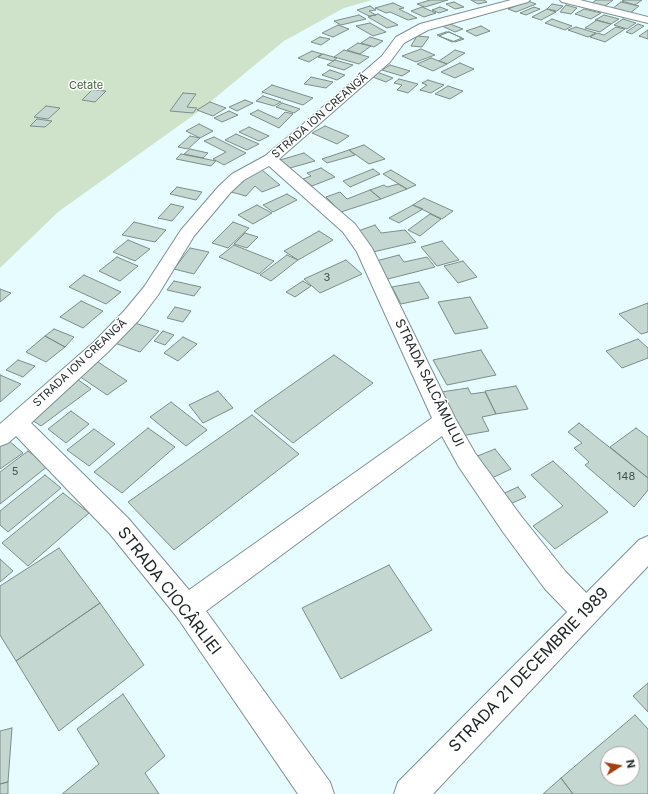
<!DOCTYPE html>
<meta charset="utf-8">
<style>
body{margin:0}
#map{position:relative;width:648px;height:794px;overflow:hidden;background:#e7fcfe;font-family:Inter,sans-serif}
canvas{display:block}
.north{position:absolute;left:600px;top:746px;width:40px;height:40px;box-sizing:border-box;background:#fff;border:1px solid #a4a7a7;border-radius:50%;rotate:79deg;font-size:11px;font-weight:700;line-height:16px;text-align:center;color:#1c2424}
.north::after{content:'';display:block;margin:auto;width:14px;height:18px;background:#a43f0f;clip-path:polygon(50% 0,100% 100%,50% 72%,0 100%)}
</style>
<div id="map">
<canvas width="648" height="794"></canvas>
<div class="north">N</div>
</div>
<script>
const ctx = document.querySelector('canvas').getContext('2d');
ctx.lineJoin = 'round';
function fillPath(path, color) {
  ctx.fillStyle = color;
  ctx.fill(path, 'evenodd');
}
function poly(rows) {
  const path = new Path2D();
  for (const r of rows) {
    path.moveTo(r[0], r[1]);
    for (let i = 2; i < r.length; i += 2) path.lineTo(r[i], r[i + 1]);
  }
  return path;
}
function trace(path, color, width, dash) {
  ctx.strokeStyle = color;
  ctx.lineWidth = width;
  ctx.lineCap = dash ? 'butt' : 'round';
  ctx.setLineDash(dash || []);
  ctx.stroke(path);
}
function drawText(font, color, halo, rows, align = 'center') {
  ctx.font = font + ' Inter,sans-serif';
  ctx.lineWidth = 3;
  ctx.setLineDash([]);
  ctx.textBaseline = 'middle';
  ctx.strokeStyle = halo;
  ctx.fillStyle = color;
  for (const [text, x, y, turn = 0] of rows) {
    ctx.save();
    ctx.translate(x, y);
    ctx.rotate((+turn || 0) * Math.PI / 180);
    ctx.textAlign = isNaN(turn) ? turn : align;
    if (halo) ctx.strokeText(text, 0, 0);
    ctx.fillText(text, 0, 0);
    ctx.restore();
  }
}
const green = poly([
 [0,0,372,0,344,8,284,41,198,112,58,212,0,268]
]);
const building = poly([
 [430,0,448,0,425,7,417,4,430,0],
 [471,0,484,0,487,2,478,4,471,0],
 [596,0,613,0,604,7,591,4,596,0],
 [624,0,642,0,635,5,622,1,624,0],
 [528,1,536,4,516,12,508,9,528,1],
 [454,2,464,7,455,9,446,4,454,2],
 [621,2,639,6,630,13,612,9,621,2],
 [393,3,404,8,399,9,417,18,408,20,390,12,386,13,375,8,393,3],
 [552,4,563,6,557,11,547,9,552,4],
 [566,5,577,8,571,14,560,12,566,5],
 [370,6,376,10,369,11,376,15,369,16,357,10,370,6],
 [422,7,436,13,424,17,411,11,422,7],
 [440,7,448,10,439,13,432,10,440,7],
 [534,7,540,9,526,15,520,13,534,7],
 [547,9,556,12,541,20,532,17,547,9],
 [584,9,601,13,591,19,575,14,584,9],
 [378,14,398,25,387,28,368,17,378,14],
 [359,15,366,19,341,25,334,21,359,15],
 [604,15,619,19,611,24,595,20,604,15],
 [552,19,572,26,565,30,545,23,552,19],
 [623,19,636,23,627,29,614,25,623,19],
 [597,20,611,24,600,32,585,28,597,20],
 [370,23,386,32,373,36,356,26,370,23],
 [450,24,463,29,455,32,442,26,450,24],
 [638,24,644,26,632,34,626,32,638,24],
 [338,25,349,29,333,37,322,33,338,25],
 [481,26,490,31,476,36,466,31,481,26],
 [576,27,596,33,588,37,568,30,576,27],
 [616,27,625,29,605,42,590,37,597,33,604,35,616,27],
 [648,30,648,39,639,36,648,30],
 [446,32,449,32,462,38,452,42,437,35,446,32],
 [449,32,464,39,455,42,439,36,449,32],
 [417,36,429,37,422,47,411,46,417,36],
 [320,37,330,39,321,45,311,42,320,37],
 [370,37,383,41,374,47,361,43,370,37],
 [358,43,371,46,360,54,347,50,358,43],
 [421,49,435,55,416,62,402,56,421,49],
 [344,50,369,57,359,64,334,57,344,50],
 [455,50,465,53,447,64,439,61,455,50],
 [312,51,322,54,309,62,298,58,312,51],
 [323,54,337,58,333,61,318,57,323,54],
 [431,58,447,64,433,71,417,64,431,58],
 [335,60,353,65,344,70,327,65,335,60],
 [460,63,474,69,455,78,441,72,460,63],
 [390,65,410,71,402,76,382,70,390,65],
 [330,70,345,75,337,80,322,75,330,70],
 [377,72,393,78,386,82,370,76,377,72],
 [311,77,333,82,326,88,304,84,311,77],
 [399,79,418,84,408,93,397,90,402,85,394,83,399,79],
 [428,80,444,85,431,93,420,90,427,85,422,83,428,80],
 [272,85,313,98,303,105,262,92,272,85],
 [448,86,463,91,450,99,435,94,448,86],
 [92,90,106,91,95,102,82,100,92,90],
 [183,93,196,94,187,107,197,108,193,113,170,111,183,93],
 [263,96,281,102,274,106,256,101,263,96],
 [245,100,253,103,237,111,229,107,245,100],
 [210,102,226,108,213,116,197,110,210,102],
 [282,103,300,109,294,113,276,107,282,103],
 [46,106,60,108,48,119,34,117,46,106],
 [258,110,278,119,285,112,293,114,279,128,250,114,258,110],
 [229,111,238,115,222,122,214,118,229,111],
 [37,119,52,121,45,127,30,126,37,119],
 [199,124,213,131,200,138,186,131,199,124],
 [325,126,349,136,337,144,312,133,325,126],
 [249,127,269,136,259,141,239,132,249,127],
 [236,134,259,144,247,150,225,140,236,134],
 [190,136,200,138,188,149,178,147,190,136],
 [214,137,246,153,224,165,213,159,226,152,204,141,214,137],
 [364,145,385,159,369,164,349,150,364,145],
 [190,149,208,153,203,158,184,154,190,149],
 [349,150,355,155,327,163,322,159,349,150],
 [304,153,315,161,290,168,280,160,304,153],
 [181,154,216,161,211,166,176,159,181,154],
 [321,168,335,177,312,186,303,179,311,176,307,173,321,168],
 [373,169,380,174,350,187,343,181,373,169],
 [262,170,280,185,262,192,255,186,246,196,231,192,247,176,262,170],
 [391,170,416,185,407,189,383,174,391,170],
 [398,184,407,189,381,199,370,190,384,185,387,187,398,184],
 [177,187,202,192,196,200,170,194,177,187],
 [370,190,381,199,341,212,326,197,340,192,347,199,370,190],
 [287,194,297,200,273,212,263,205,287,194],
 [424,198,453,211,442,219,413,205,424,198],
 [171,204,184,207,172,221,158,218,171,204],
 [257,205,272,213,253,224,238,215,257,205],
 [413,205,423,209,399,223,389,218,413,205],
 [430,214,441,219,420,236,408,230,430,214],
 [134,222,166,230,155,242,122,235,134,222],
 [233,222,249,228,228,248,212,243,233,222],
 [375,225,381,233,405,230,416,242,373,252,358,231,375,225],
 [319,231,333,240,298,260,284,251,319,231],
 [245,233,258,237,247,248,234,244,245,233],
 [128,240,150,249,135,261,113,252,128,240],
 [442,241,459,260,437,266,421,247,442,241],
 [234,245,274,261,259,274,219,257,234,245],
 [190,248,209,252,194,274,174,269,190,248],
 [287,255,298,260,271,281,260,275,287,255],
 [399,255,404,262,427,257,435,267,388,279,376,261,399,255],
 [117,257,138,266,120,281,99,271,117,257],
 [346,260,362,274,320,293,304,279,346,260],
 [463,261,477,277,458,283,444,266,463,261],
 [84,275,121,292,106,304,69,287,84,275],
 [174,281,201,287,194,296,167,290,174,281],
 [303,281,311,286,295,297,286,292,303,281],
 [419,282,429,298,401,304,392,287,419,282],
 [0,289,11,293,0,302,0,289],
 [470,297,488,328,455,334,438,302,470,297],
 [81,301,103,311,83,328,60,317,81,301],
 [648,303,648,332,641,334,619,314,648,303],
 [175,307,191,311,183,322,167,318,175,307],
 [129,321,159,331,140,352,109,341,129,321],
 [54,329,74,337,65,347,45,336,54,329],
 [163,331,174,335,165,345,154,341,163,331],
 [45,336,65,347,46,362,26,352,45,336],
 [183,337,197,344,178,361,164,353,183,337],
 [638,339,648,348,648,358,622,368,606,351,638,339],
 [481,350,496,375,447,385,433,360,481,350],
 [334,355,373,383,293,443,254,411,334,355],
 [18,360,35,366,23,377,6,370,18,360],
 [95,360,127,381,107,395,76,374,95,360],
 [0,375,21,384,0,402,0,375],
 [77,379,91,389,41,426,26,416,77,379],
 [516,386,528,409,496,414,485,391,516,386],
 [468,388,471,394,485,392,496,414,482,417,489,431,461,436,441,392,468,388],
 [218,391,233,408,203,423,189,405,218,391],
 [171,402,207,430,186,446,150,417,171,402],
 [71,411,89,424,66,443,48,429,71,411],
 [252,415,299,454,174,550,128,502,252,415],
 [579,423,648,478,648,490,634,507,585,465,589,462,574,448,582,443,568,432,579,423],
 [148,428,175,447,122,493,94,472,148,428],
 [636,428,648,437,648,478,610,447,636,428],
 [94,429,115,444,89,466,67,450,94,429],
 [8,440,23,453,0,469,0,446,8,440],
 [495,449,511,469,492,478,475,457,495,449],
 [28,451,48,466,0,504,0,472,28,451],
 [553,461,608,512,555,549,533,526,563,506,531,475,553,461],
 [45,475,61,488,8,532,0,525,0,511,45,475],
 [518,487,526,497,508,505,500,495,518,487],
 [63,493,89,513,28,566,2,543,63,493],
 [59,548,100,603,16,661,0,635,0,586,59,548],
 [0,559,13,571,0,582,0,559],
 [389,565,432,630,341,679,302,608,389,565],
 [100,603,144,665,59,731,16,661,100,603],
 [648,683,648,712,633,696,648,683],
 [123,694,165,756,145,773,159,794,62,794,99,764,77,729,123,694],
 [635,715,648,729,648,794,573,794,561,778,635,715],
 [608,754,632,754,632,778,608,778,608,754],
 [12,728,8,782,0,784,0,731,12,728],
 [561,778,573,794,543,794,561,778],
 [8,782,8,794,0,794,0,784,8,782]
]);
const minor = poly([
 [511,0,530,0,528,2,428,30,404,43,390,62,279,159,355,224,372,248,455,418,475,453,521,516,565,571,596,603,600,612,596,621,586,625,576,621,545,589,503,532,459,467,442,436,206,611,330,782,334,794,298,794,177,617,110,534,16,436,8,443,0,446,0,424,94,342,125,310,144,287,181,230,219,186,232,174,265,156,295,131,382,56,396,37,420,24,511,0],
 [269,166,343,232,357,252,432,418,189,590,128,518,31,423,108,352,139,320,158,295,194,236,231,192,244,180,269,166],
 [560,0,580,0,648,17,648,23,562,2,560,0]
]);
const major = poly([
 [648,536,648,566,433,794,394,794,398,782,639,540,648,536]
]);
const farParknames = [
 ["Cetate",86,86]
];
const farStreetnames = [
 ["STRADA ION CREANGĂ",320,116,-41],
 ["STRADA ION CREANGĂ",80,363,-43]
];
const numberNames = [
 ["3",327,278],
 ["5",15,472],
 ["148",626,477]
];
const streetNames = [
 ["STRADA SALCÂMULUI",429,383,64]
];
const nearStreetnames = [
 ["STRADA CIOCÂRLIEI",169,591,52],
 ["STRADA 21 DECEMBRIE 1989",529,670,-46]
];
fillPath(green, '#cfe3cb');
fillPath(building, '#c4d7d0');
trace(building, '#7c8e88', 1);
trace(minor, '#7d9193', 2);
trace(major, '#7d9193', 2);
fillPath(minor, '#fff');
fillPath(major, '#fff');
drawText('11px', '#3e5e37', '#fff', farParknames);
drawText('11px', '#1c2424', '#fff', farStreetnames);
drawText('11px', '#46514f', null, numberNames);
drawText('13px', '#1c2424', '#fff', streetNames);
drawText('16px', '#1c2424', '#fff', nearStreetnames);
</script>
